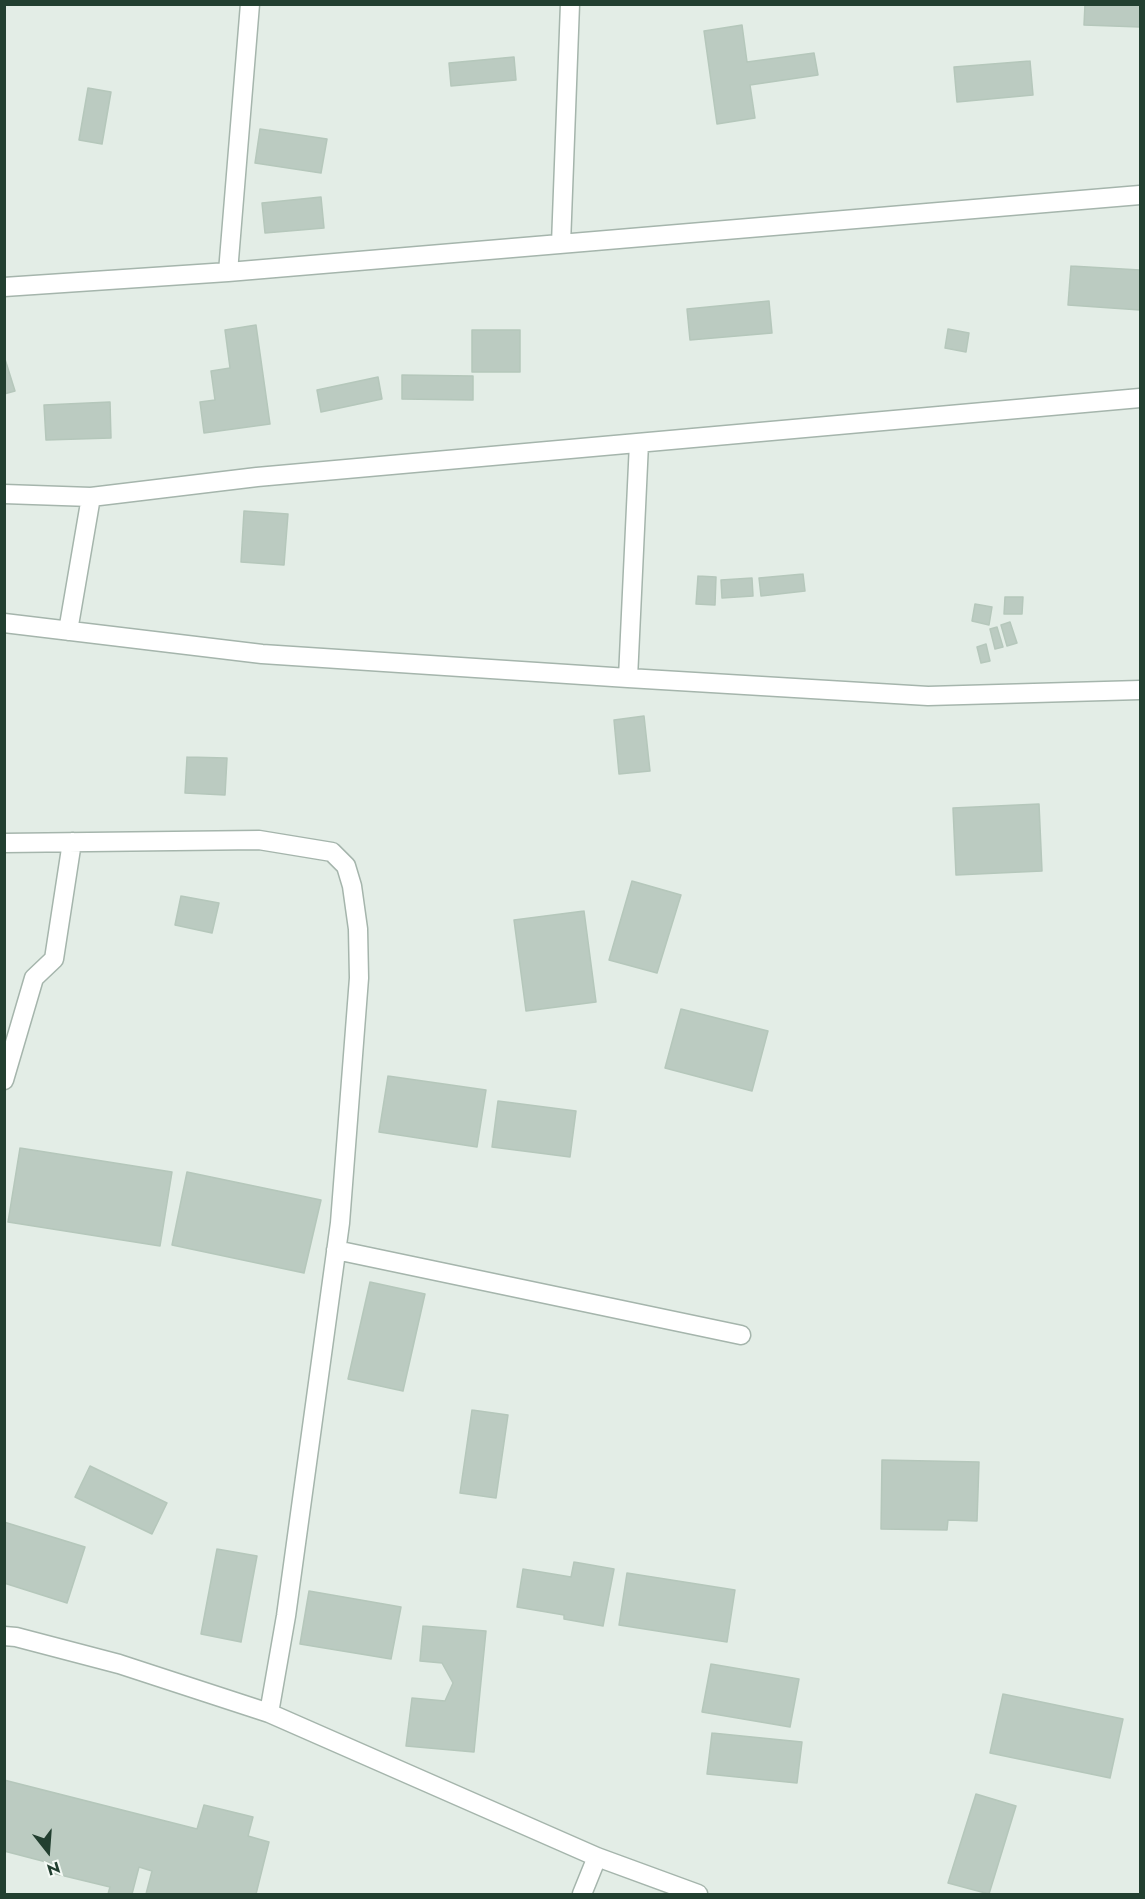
<!DOCTYPE html>
<style>
body{margin:0}
#map{position:relative;width:1145px;height:1899px;overflow:hidden;background:#e3ede6;font-family:Jost,sans-serif}
canvas{display:block}
.frame{position:absolute;inset:0;border:6px solid #223f30;pointer-events:none}
.north{position:absolute;left:18px;top:1821px;width:60px;height:60px;-webkit-text-stroke:4px #f4faf5;paint-order:stroke;rotate:163deg;font-size:16px;font-weight:700;line-height:24px;text-align:center;color:#223f30}
.north::after{content:'';display:block;margin:auto;width:21px;height:27px;background:#223f30;clip-path:polygon(50% 0,100% 100%,50% 72%,0 100%)}
</style>
<div id="map">
<canvas width="1145" height="1899"></canvas>
<div class="frame"></div>
<div class="north">N</div>
</div>
<script>
const ctx = document.querySelector('canvas').getContext('2d');
ctx.lineJoin = 'round';
function fillPath(path, color) {
  ctx.fillStyle = color;
  ctx.fill(path, 'evenodd');
}
function poly(rows) {
  const path = new Path2D();
  for (const r of rows) {
    path.moveTo(r[0], r[1]);
    for (let i = 2; i < r.length; i += 2) path.lineTo(r[i], r[i + 1]);
  }
  return path;
}
function trace(path, color, width, dash) {
  ctx.strokeStyle = color;
  ctx.lineWidth = width;
  ctx.lineCap = dash ? 'butt' : 'round';
  ctx.setLineDash(dash || []);
  ctx.stroke(path);
}
const building = poly([
 [1085,4,1140,4,1140,27,1084,25,1085,4],
 [742,25,747,62,814,53,818,75,750,85,755,118,717,124,704,31,742,25],
 [514,57,516,80,451,86,449,63,514,57],
 [1030,61,1033,95,957,102,954,67,1030,61],
 [88,88,111,92,102,144,79,140,88,88],
 [260,129,327,139,321,173,255,163,260,129],
 [321,197,324,228,265,233,262,203,321,197],
 [1071,266,1140,270,1140,310,1068,305,1071,266],
 [769,301,772,333,690,340,687,309,769,301],
 [256,325,270,424,204,433,200,402,215,400,211,371,230,368,225,330,256,325],
 [948,329,969,333,966,352,945,348,948,329],
 [472,330,520,330,520,372,472,372,472,330],
 [4,356,15,391,4,394,4,356],
 [402,375,473,376,473,400,402,399,402,375],
 [378,377,382,399,321,412,317,390,378,377],
 [110,402,111,438,46,440,44,405,110,402],
 [244,511,288,514,284,565,241,562,244,511],
 [803,574,805,591,761,596,759,578,803,574],
 [698,576,716,577,715,605,696,604,698,576],
 [752,578,753,596,722,598,721,580,752,578],
 [1005,597,1023,597,1022,614,1004,614,1005,597],
 [975,604,992,607,989,625,972,621,975,604],
 [1010,622,1017,643,1007,646,1001,625,1010,622],
 [997,627,1003,647,995,649,990,629,997,627],
 [986,644,990,661,981,663,977,647,986,644],
 [644,716,650,771,619,774,614,720,644,716],
 [187,757,227,758,225,795,185,793,187,757],
 [1039,804,1042,871,956,875,953,808,1039,804],
 [632,881,681,895,657,973,609,960,632,881],
 [181,896,219,903,212,933,175,925,181,896],
 [584,911,596,1002,526,1011,514,920,584,911],
 [681,1009,768,1031,752,1091,665,1068,681,1009],
 [388,1076,486,1090,477,1147,379,1132,388,1076],
 [498,1101,576,1111,570,1157,492,1147,498,1101],
 [20,1148,172,1172,160,1246,8,1222,20,1148],
 [187,1172,321,1200,304,1273,172,1245,187,1172],
 [370,1282,425,1294,403,1391,348,1379,370,1282],
 [472,1410,508,1415,496,1498,460,1493,472,1410],
 [882,1460,979,1462,977,1521,948,1520,947,1530,881,1529,882,1460],
 [90,1466,167,1503,152,1534,75,1497,90,1466],
 [4,1522,85,1547,67,1603,4,1583,4,1522],
 [217,1549,257,1556,241,1642,201,1634,217,1549],
 [574,1562,614,1569,603,1626,564,1619,564,1615,517,1607,523,1569,571,1577,574,1562],
 [627,1573,735,1590,727,1642,619,1625,627,1573],
 [309,1591,401,1607,391,1659,300,1644,309,1591],
 [423,1626,486,1631,474,1752,406,1746,412,1698,445,1701,453,1683,442,1663,420,1661,423,1626],
 [711,1664,799,1679,790,1727,702,1712,711,1664],
 [1003,1694,1123,1719,1110,1778,990,1753,1003,1694],
 [712,1733,802,1742,797,1783,707,1774,712,1733],
 [4,1780,197,1829,204,1805,253,1817,248,1836,269,1842,256,1894,146,1894,152,1871,139,1867,132,1894,108,1894,110,1887,48,1872,50,1863,4,1851,4,1780],
 [976,1794,1016,1806,989,1894,948,1883,976,1794]
]);
const minor = poly([
 [561,244,570,4],
 [228,272,250,4],
 [4,287,228,272,1140,195],
 [4,494,91,497,257,477,1140,398],
 [4,623,262,654,628,678,928,696,1140,690],
 [68,631,91,497],
 [628,678,639,443],
 [4,843,259,840,332,852,346,866,352,886,358,929,359,978,340,1223,286,1616,269,1713],
 [4,1080,34,978,54,959,72,842],
 [336,1250,741,1335],
 [4,1636,16,1637,119,1664,269,1713,597,1857,698,1894],
 [582,1894,597,1857]
]);
fillPath(building, '#bbcbc1');
trace(building, '#b5c7bb', 1.5);
trace(minor, '#a5b5ac', 21);
trace(minor, '#fff', 18);
</script>
